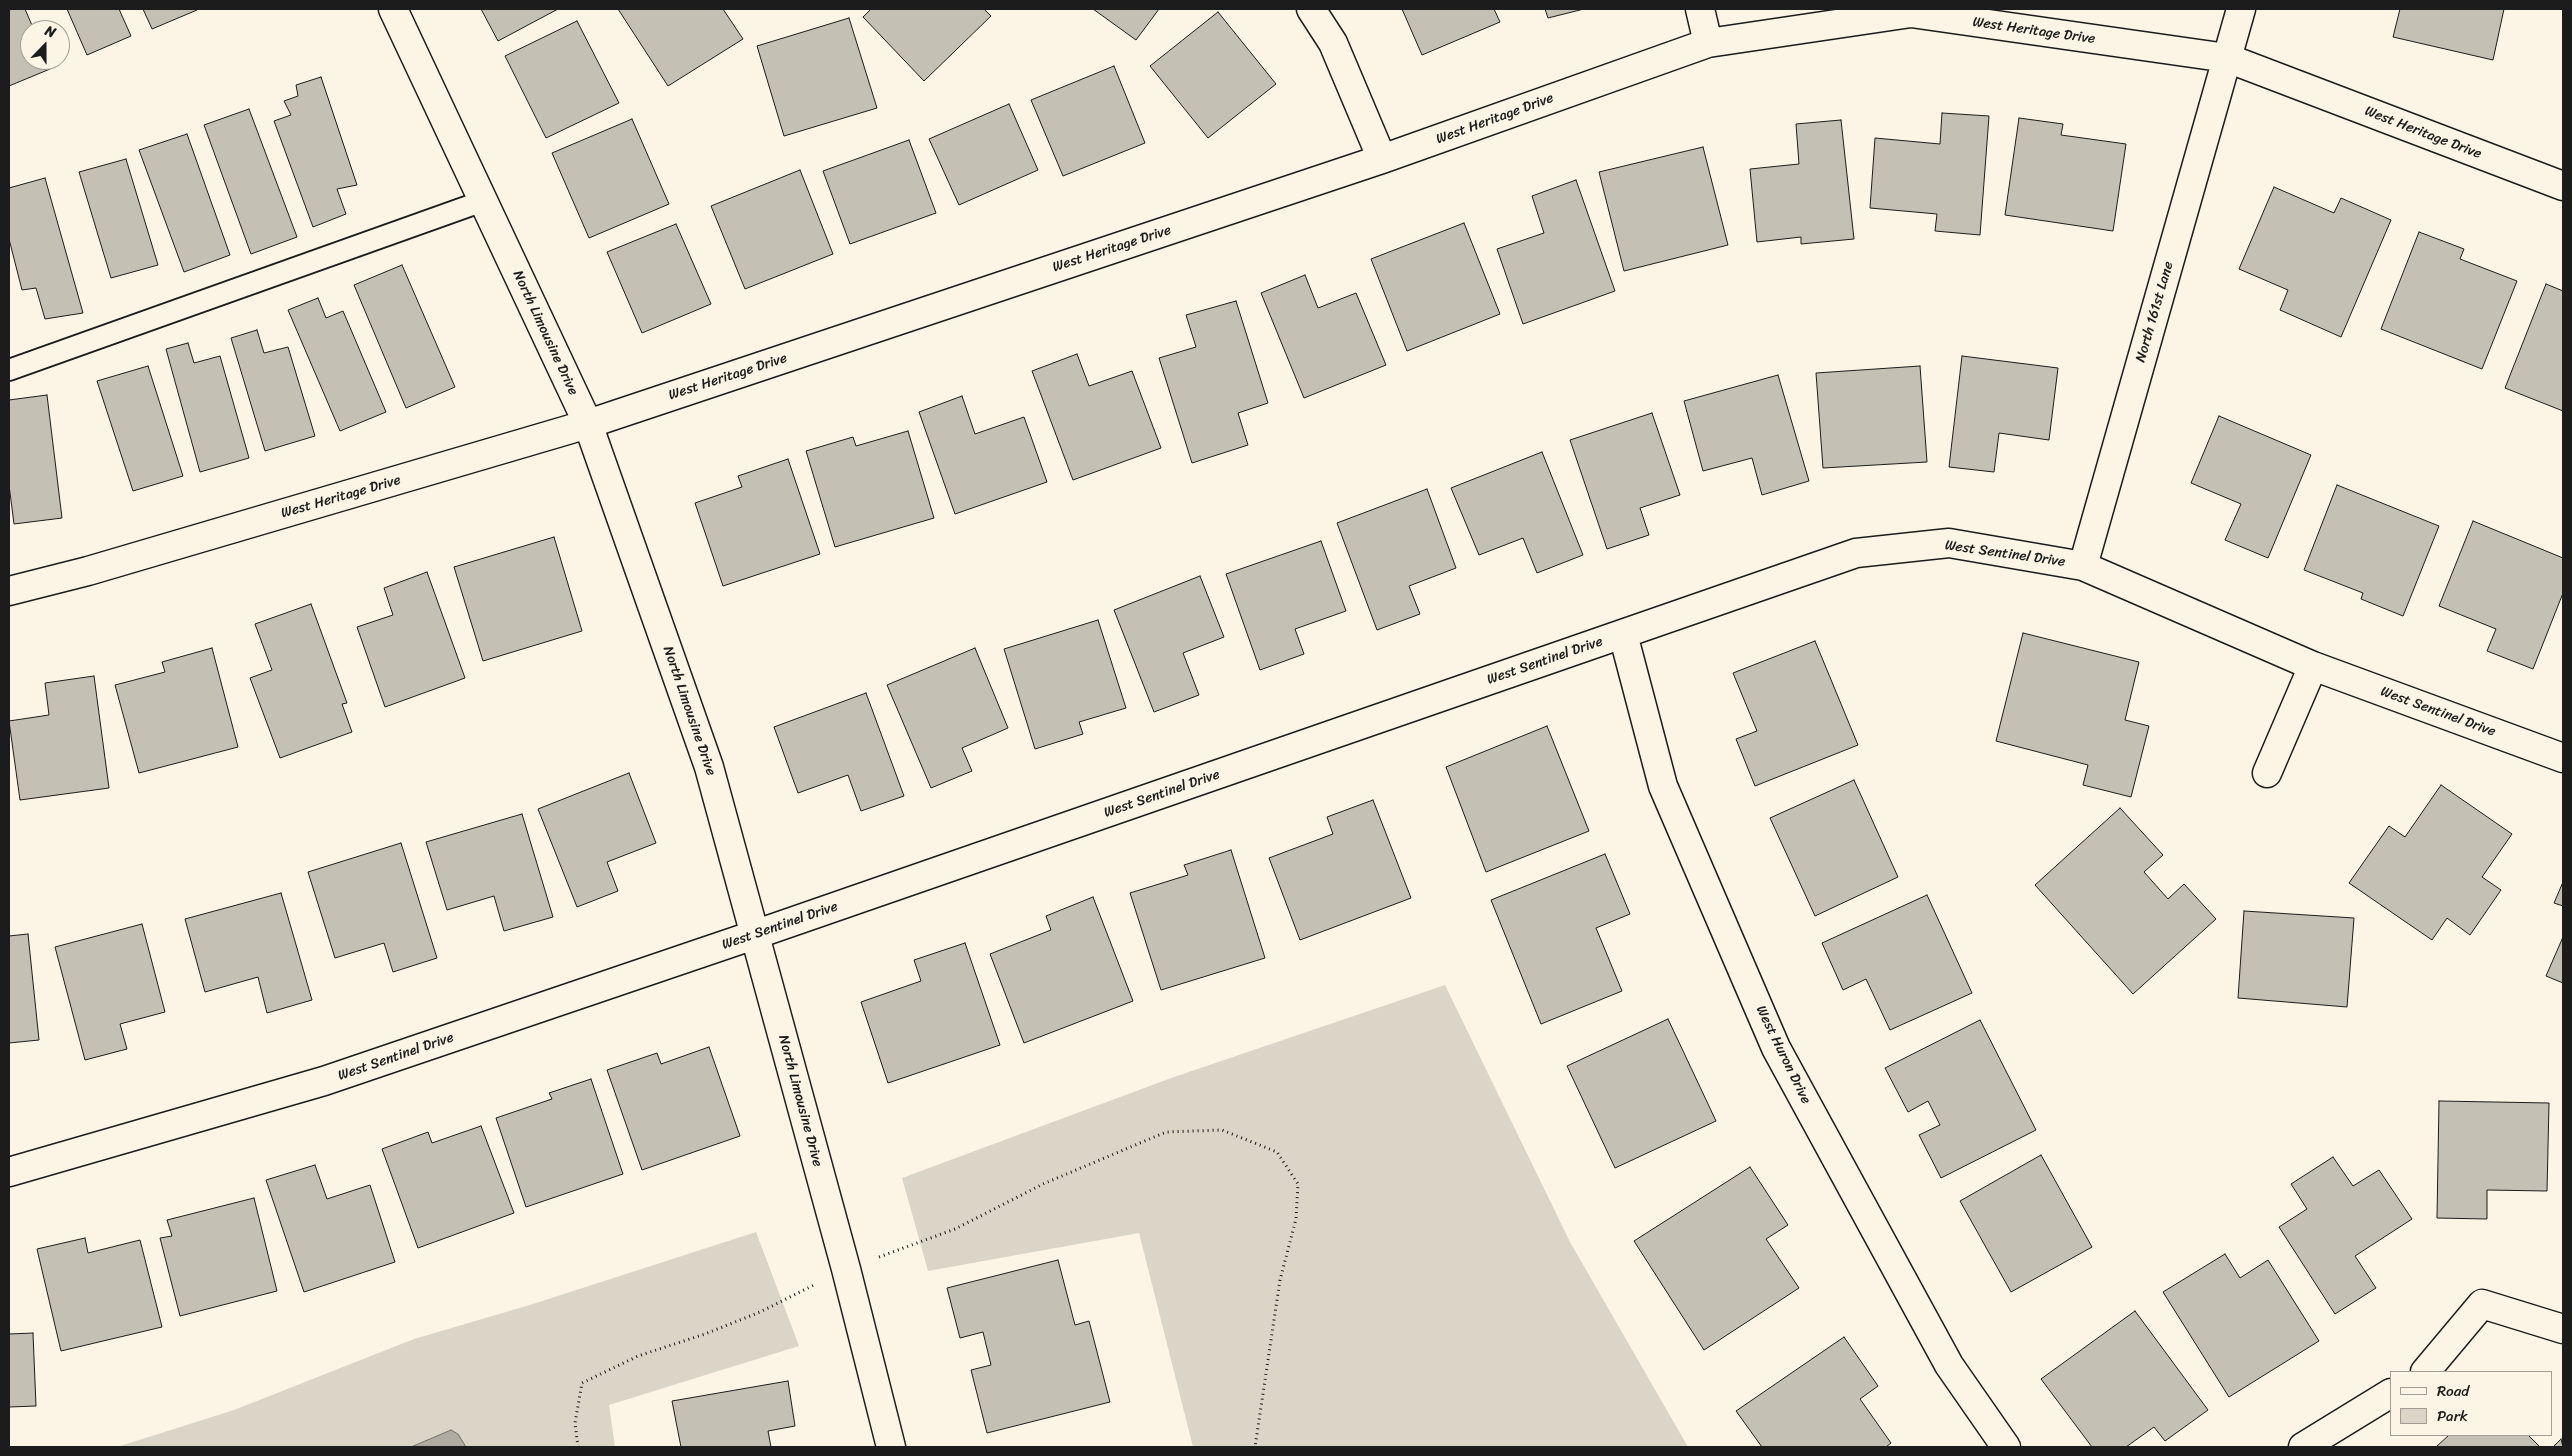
<!DOCTYPE html>
<style>
body{margin:0}
#map{position:relative;width:2572px;height:1456px;overflow:hidden;background:#fcf5e5;font-family:Sriracha,sans-serif}
canvas{display:block}
.frame{position:absolute;inset:0;border:10px solid #1c1c1c;pointer-events:none}
.legend{position:absolute;left:2390px;top:1371px;width:162px;height:65px;box-sizing:border-box;background:#fcf5e5;border:1px solid #a29e95;margin:0;padding:6px 9px;list-style:none;font-size:15px;color:#1c1c1c}
.legend li{display:flex;align-items:center;gap:10px;height:25px}
.legend b{width:25px;border:1px solid #a29e95}
.north{position:absolute;left:20px;top:20px;width:50px;height:50px;box-sizing:border-box;background:#fcf5e5;border:1px solid #a29e95;border-radius:50%;rotate:22deg;font-size:14px;font-weight:700;line-height:20px;text-align:center;color:#1c1c1c}
.north::after{content:'';display:block;margin:auto;width:18px;height:22px;background:#1c1c1c;clip-path:polygon(50% 0,100% 100%,50% 72%,0 100%)}
</style>
<div id="map">
<canvas width="2572" height="1456"></canvas>
<div class="frame"></div>
<ul class="legend">
<li><b style="height:6px;background:#fcf5e5"></b>Road</li>
<li><b style="height:14px;background:#dbd5c8"></b>Park</li>
</ul>
<div class="north">N</div>
</div>
<script>
const ctx = document.querySelector('canvas').getContext('2d');
ctx.lineJoin = 'round';
function fillPath(path, color) {
  ctx.fillStyle = color;
  ctx.fill(path, 'evenodd');
}
function poly(rows) {
  const path = new Path2D();
  for (const r of rows) {
    path.moveTo(r[0], r[1]);
    for (let i = 2; i < r.length; i += 2) path.lineTo(r[i], r[i + 1]);
  }
  return path;
}
function trace(path, color, width, dash) {
  ctx.strokeStyle = color;
  ctx.lineWidth = width;
  ctx.lineCap = dash ? 'butt' : 'round';
  ctx.setLineDash(dash || []);
  ctx.stroke(path);
}
function drawText(font, color, halo, rows, align = 'center') {
  ctx.font = font + ' Sriracha,sans-serif';
  ctx.lineWidth = 4.5;
  ctx.setLineDash([]);
  ctx.textBaseline = 'middle';
  ctx.strokeStyle = halo;
  ctx.fillStyle = color;
  for (const [text, x, y, turn = 0] of rows) {
    ctx.save();
    ctx.translate(x, y);
    ctx.rotate((+turn || 0) * Math.PI / 180);
    ctx.textAlign = isNaN(turn) ? turn : align;
    if (halo) ctx.strokeText(text, 0, 0);
    ctx.fillText(text, 0, 0);
    ctx.restore();
  }
}
const green = poly([
 [1445,985,1570,1242,1688,1447,1193,1447,1139,1233,928,1271,902,1178,1174,1077],
 [756,1232,799,1346,609,1405,615,1447,117,1447,234,1410,414,1339,533,1304]
]);
const water = poly([
 [451,1430,458,1434,466,1447,411,1447,451,1430]
]);
const building = poly([
 [9,9,25,9,34,30,30,30,30,60,46,60,50,69,9,86,9,9],
 [67,9,119,9,131,36,87,55,67,9],
 [143,9,196,9,197,10,152,29,143,9],
 [481,9,558,9,498,41,481,9],
 [618,9,723,9,743,39,668,86,618,9],
 [871,9,984,9,991,16,924,81,863,17,871,9],
 [1093,9,1159,9,1136,40,1093,9],
 [1402,9,1494,9,1500,22,1422,55,1402,9],
 [1545,9,1584,9,1548,18,1545,9],
 [2400,9,2504,9,2493,60,2393,37,2400,9],
 [1218,12,1276,84,1208,138,1150,66,1218,12],
 [849,18,877,108,784,136,757,46,849,18],
 [577,21,619,103,546,138,505,56,577,21],
 [1114,66,1145,143,1063,176,1031,100,1114,66],
 [321,77,357,185,337,189,346,214,313,227,274,121,291,115,284,101,298,96,296,85,321,77],
 [1009,104,1038,170,959,205,929,139,1009,104],
 [249,109,297,237,251,254,204,125,249,109],
 [1942,113,1989,116,1980,235,1935,231,1937,214,1870,208,1875,138,1940,144,1942,113],
 [2019,118,2063,124,2061,135,2126,144,2113,231,2005,215,2019,118],
 [632,119,669,204,589,238,552,153,632,119],
 [1841,120,1854,239,1801,244,1801,237,1757,242,1750,169,1799,164,1796,124,1841,120],
 [187,134,230,255,184,272,139,150,187,134],
 [909,140,936,213,850,244,823,171,909,140],
 [1703,147,1728,245,1624,271,1599,172,1703,147],
 [126,159,158,265,111,278,79,172,126,159],
 [800,170,833,254,745,289,711,206,800,170],
 [45,178,83,313,45,319,36,288,22,290,9,239,9,188,45,178],
 [1576,180,1615,291,1523,324,1497,249,1544,233,1532,196,1576,180],
 [2274,187,2334,213,2341,198,2391,220,2341,337,2280,310,2288,290,2239,269,2274,187],
 [1464,223,1500,314,1407,351,1371,259,1464,223],
 [676,224,711,304,642,333,607,252,676,224],
 [2419,232,2464,249,2460,259,2517,281,2482,369,2381,329,2419,232],
 [402,265,455,387,406,408,354,285,402,265],
 [1305,275,1318,308,1356,293,1386,365,1304,398,1261,293,1305,275],
 [2546,284,2563,291,2563,411,2505,388,2546,284],
 [318,298,326,318,343,311,386,412,340,431,288,310,318,298],
 [1236,301,1268,403,1238,413,1248,445,1192,463,1159,358,1196,347,1186,315,1236,301],
 [257,330,264,353,288,347,315,436,265,451,231,338,257,330],
 [188,343,194,363,220,356,249,458,200,472,166,349,188,343],
 [1077,354,1089,386,1132,371,1161,448,1073,480,1032,371,1077,354],
 [1962,356,2058,368,2049,440,1999,433,1994,472,1949,467,1962,356],
 [148,366,183,476,133,491,97,381,148,366],
 [1920,366,1927,462,1823,468,1816,373,1920,366],
 [1778,375,1809,481,1762,495,1752,458,1703,471,1684,401,1778,375],
 [47,395,62,518,14,524,9,485,9,400,47,395],
 [962,396,975,434,1024,417,1047,482,955,514,919,412,962,396],
 [1652,413,1680,495,1640,508,1649,535,1607,549,1570,440,1652,413],
 [2219,416,2311,455,2268,558,2225,540,2241,504,2191,483,2219,416],
 [908,431,934,518,835,547,806,451,853,437,856,446,908,431],
 [1542,452,1583,555,1537,573,1523,538,1479,555,1451,488,1542,452],
 [788,459,820,554,723,586,695,503,742,487,738,476,788,459],
 [2337,485,2439,526,2403,616,2361,599,2363,593,2304,570,2337,485],
 [1427,489,1456,568,1409,586,1420,614,1377,630,1337,523,1427,489],
 [2473,521,2563,558,2563,593,2533,669,2487,651,2496,629,2439,606,2473,521],
 [554,537,582,631,483,661,454,567,554,537],
 [1321,541,1346,611,1295,629,1304,654,1260,670,1226,574,1321,541],
 [427,572,465,678,385,707,357,627,393,615,384,588,427,572],
 [1200,576,1224,637,1183,653,1199,695,1154,712,1114,610,1200,576],
 [311,604,347,703,342,704,352,732,280,758,250,678,272,670,255,624,311,604],
 [1098,620,1126,708,1079,722,1083,734,1035,749,1004,649,1098,620],
 [2023,633,2139,662,2125,720,2149,726,2131,797,2083,785,2088,765,1996,741,2023,633],
 [1815,641,1858,745,1755,786,1736,739,1757,731,1733,673,1815,641],
 [212,648,238,747,139,773,115,685,165,672,162,662,212,648],
 [975,648,1008,728,962,748,972,771,931,788,887,685,975,648],
 [94,676,109,788,20,800,9,721,49,715,45,683,94,676],
 [866,693,904,796,861,811,848,775,798,793,774,727,866,693],
 [1547,726,1589,831,1486,872,1446,767,1547,726],
 [629,773,656,843,607,862,618,891,577,907,538,809,629,773],
 [1854,780,1898,877,1815,916,1770,818,1854,780],
 [2441,785,2512,834,2482,877,2501,890,2470,935,2447,918,2432,940,2349,883,2389,826,2405,837,2441,785],
 [1373,800,1411,898,1300,940,1269,858,1333,834,1327,817,1373,800],
 [2120,808,2163,855,2144,872,2168,899,2184,884,2216,919,2133,994,2035,885,2120,808],
 [522,814,553,917,504,931,494,896,447,910,426,842,522,814],
 [401,843,437,958,393,972,384,943,335,958,308,872,401,843],
 [1231,850,1265,958,1161,990,1130,893,1188,875,1184,865,1231,850],
 [1605,854,1630,914,1596,928,1622,991,1541,1024,1491,900,1605,854],
 [2563,882,2563,906,2554,903,2563,882],
 [281,893,312,1000,267,1013,258,977,205,992,185,919,281,893],
 [1927,895,1972,993,1890,1030,1866,979,1843,990,1822,943,1927,895],
 [1093,897,1133,1001,1024,1043,990,954,1051,930,1046,916,1093,897],
 [2244,911,2354,918,2347,1007,2238,998,2244,911],
 [142,924,165,1012,120,1024,127,1049,85,1060,55,947,142,924],
 [28,934,39,1040,9,1043,9,936,28,934],
 [2563,937,2563,983,2546,976,2563,937],
 [965,943,1000,1045,888,1083,861,1002,921,981,914,960,965,943],
 [1668,1019,1716,1121,1615,1168,1567,1066,1668,1019],
 [1980,1020,2036,1130,1941,1178,1919,1135,1940,1125,1928,1101,1908,1112,1885,1068,1980,1020],
 [709,1047,740,1136,642,1170,607,1070,657,1053,661,1064,709,1047],
 [591,1079,623,1174,526,1207,496,1118,552,1099,549,1093,591,1079],
 [2439,1101,2549,1103,2547,1191,2487,1190,2487,1219,2437,1218,2439,1101],
 [481,1126,514,1213,418,1248,382,1149,428,1132,432,1143,481,1126],
 [2041,1155,2092,1247,2011,1292,1960,1201,2041,1155],
 [2333,1157,2353,1186,2379,1170,2412,1219,2355,1256,2376,1288,2335,1314,2279,1227,2307,1209,2291,1184,2333,1157],
 [315,1165,327,1199,370,1185,395,1262,304,1292,266,1180,315,1165],
 [1750,1167,1788,1225,1766,1239,1799,1288,1704,1350,1634,1241,1750,1167],
 [254,1198,277,1291,180,1316,160,1238,172,1236,167,1220,254,1198],
 [85,1238,88,1253,140,1240,162,1327,61,1351,37,1249,85,1238],
 [2225,1254,2240,1278,2268,1260,2319,1341,2229,1397,2163,1292,2225,1254],
 [1058,1260,1075,1325,1089,1321,1110,1402,987,1433,971,1370,991,1365,983,1332,960,1338,947,1288,1058,1260],
 [2135,1311,2208,1410,2165,1441,2154,1427,2126,1447,2092,1447,2041,1379,2135,1311],
 [33,1333,36,1406,9,1407,9,1334,33,1333],
 [1844,1337,1878,1386,1860,1399,1891,1443,1886,1447,1762,1447,1736,1411,1844,1337],
 [788,1381,795,1426,768,1431,771,1447,681,1447,672,1401,788,1381],
 [2449,1435,2528,1435,2540,1447,2436,1447,2449,1435],
 [2561,1439,2563,1447,2553,1447,2561,1439]
]);
const path = poly([
 [879,1257,955,1229,1043,1184,1166,1132,1222,1130,1277,1152,1298,1184,1296,1219,1280,1280,1255,1447],
 [578,1447,575,1423,582,1383,638,1356,705,1334,760,1312,814,1285]
]);
const service = poly([
 [9,370,483,201]
]);
const minor = poly([
 [393,9,588,424,709,767,846,1269,891,1447],
 [1311,9,1333,43,1382,159],
 [1700,9,1708,43],
 [2083,566,2241,9],
 [9,591,88,571,588,424,1382,159,1708,43,1911,13,2227,58,2563,186],
 [1623,634,1663,786,1776,1048,1949,1365,2006,1447],
 [2267,773,2313,666],
 [9,1172,324,1081,754,935,1856,553,1949,543,2083,566,2313,666,2563,758],
 [2425,1372,2482,1304,2563,1329],
 [2303,1447,2391,1393]
]);
const streetNames = [
 ["West Heritage Drive",2034,31,8],
 ["West Heritage Drive",1495,119,-20],
 ["West Heritage Drive",2423,133,21],
 ["West Heritage Drive",1112,249,-18],
 ["North 161st Lane",2155,312,-74],
 ["North Limousine Drive",545,333,65],
 ["West Heritage Drive",728,377,-18],
 ["West Heritage Drive",341,497,-16],
 ["West Sentinel Drive",2005,554,8],
 ["West Sentinel Drive",1545,661,-19],
 ["North Limousine Drive",689,711,71],
 ["West Sentinel Drive",2438,712,20],
 ["West Sentinel Drive",1162,794,-19],
 ["West Sentinel Drive",780,926,-19],
 ["West Huron Drive",1783,1055,64],
 ["West Sentinel Drive",396,1057,-19],
 ["North Limousine Drive",800,1101,75]
];
fillPath(green, '#dbd5c8');
fillPath(water, '#b0aba1');
trace(water, '#75726c', 1);
fillPath(building, '#c4c0b3');
trace(building, '#1c1c1c', 1);
trace(service, '#1c1c1c', 24);
trace(minor, '#1c1c1c', 31);
trace(path, '#1c1c1c', 3, [1, 4]);
trace(service, '#fcf5e5', 20);
trace(minor, '#fcf5e5', 28);
drawText('14px', '#1c1c1c', '#fcf5e5', streetNames);
</script>
